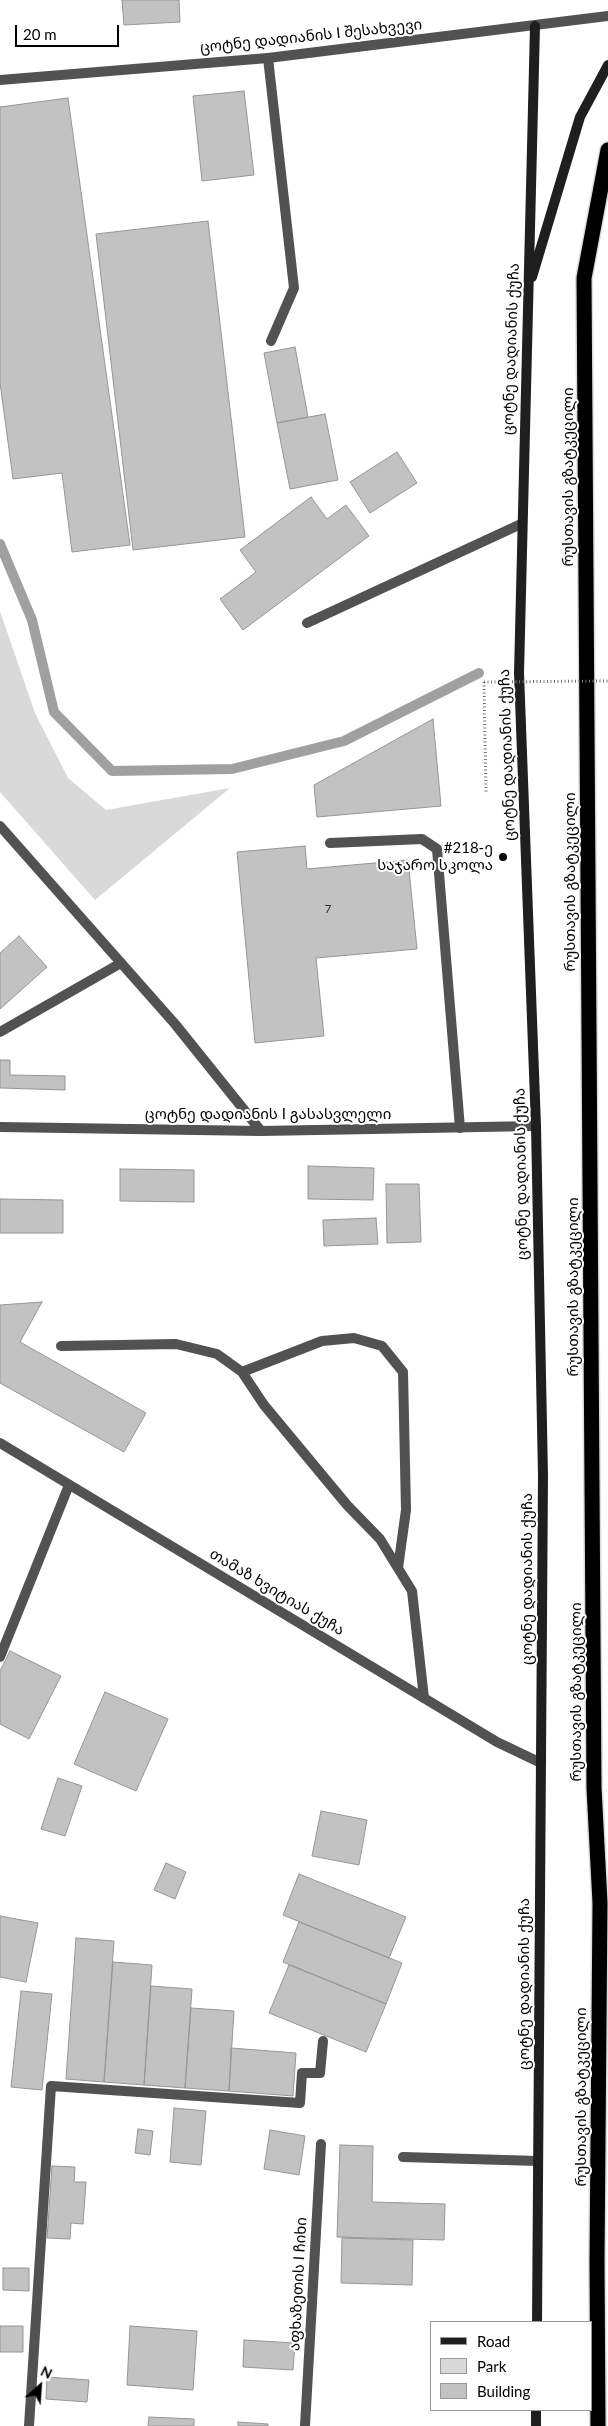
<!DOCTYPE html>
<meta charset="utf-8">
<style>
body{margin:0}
#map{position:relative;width:608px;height:2426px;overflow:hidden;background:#fff;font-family:Lato,sans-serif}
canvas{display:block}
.legend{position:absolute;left:430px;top:2321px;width:162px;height:90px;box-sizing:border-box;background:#fff;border:1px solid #999;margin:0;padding:6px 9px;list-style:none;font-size:15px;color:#000}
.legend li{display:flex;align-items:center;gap:10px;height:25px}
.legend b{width:25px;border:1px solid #999}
.north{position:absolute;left:15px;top:2361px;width:50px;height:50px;-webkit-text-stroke:4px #fff;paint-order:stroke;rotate:26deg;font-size:14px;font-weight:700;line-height:20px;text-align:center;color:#000}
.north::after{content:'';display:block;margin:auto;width:18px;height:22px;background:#000;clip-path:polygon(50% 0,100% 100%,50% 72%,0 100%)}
.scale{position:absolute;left:15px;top:25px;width:104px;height:22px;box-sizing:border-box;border:2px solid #000;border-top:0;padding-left:6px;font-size:15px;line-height:18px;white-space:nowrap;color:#000;-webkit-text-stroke:4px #fff;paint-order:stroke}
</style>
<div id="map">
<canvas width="608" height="2426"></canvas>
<ul class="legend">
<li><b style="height:6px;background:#1f1f1f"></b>Road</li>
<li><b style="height:14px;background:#d9d9d9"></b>Park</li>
<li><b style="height:14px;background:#c2c2c2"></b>Building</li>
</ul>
<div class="north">N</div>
<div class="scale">20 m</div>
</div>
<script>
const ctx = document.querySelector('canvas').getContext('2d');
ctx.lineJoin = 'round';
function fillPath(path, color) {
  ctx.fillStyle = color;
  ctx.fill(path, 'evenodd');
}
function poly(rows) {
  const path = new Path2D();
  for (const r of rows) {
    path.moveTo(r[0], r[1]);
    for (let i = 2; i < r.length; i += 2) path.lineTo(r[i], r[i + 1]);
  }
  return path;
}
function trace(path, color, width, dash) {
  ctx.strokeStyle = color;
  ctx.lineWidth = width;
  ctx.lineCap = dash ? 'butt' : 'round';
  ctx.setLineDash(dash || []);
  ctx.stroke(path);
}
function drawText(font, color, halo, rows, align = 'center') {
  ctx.font = font + ' Lato,"Noto Sans Georgian",sans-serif';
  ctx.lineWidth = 4;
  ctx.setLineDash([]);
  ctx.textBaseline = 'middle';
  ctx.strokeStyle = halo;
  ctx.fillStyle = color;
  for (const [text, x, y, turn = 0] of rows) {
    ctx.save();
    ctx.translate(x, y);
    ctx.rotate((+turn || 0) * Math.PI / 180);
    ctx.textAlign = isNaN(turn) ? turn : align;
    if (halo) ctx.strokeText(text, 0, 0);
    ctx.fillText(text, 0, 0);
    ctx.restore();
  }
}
const green = poly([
 [0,611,35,713,68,778,106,810,230,788,95,900,0,792]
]);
const stream = poly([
 [0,544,32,620,54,712,112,771,232,769,344,741,479,673]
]);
const building = poly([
 [122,0,179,0,180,22,124,25,122,0],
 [244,91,254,175,202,181,193,96,244,91],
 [68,98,130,545,72,552,62,473,13,479,0,383,0,107,68,98],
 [208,221,245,537,133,550,96,234,208,221],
 [295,347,308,417,277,423,264,353,295,347],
 [325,414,338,480,290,489,277,423,325,414],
 [397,452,417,483,370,513,350,482,397,452],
 [311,497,327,519,346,505,369,536,243,630,220,599,256,572,240,550,311,497],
 [433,719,441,806,317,817,314,785,433,719],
 [305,846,307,869,408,860,417,949,316,958,324,1036,255,1043,237,852,305,846],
 [19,936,47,967,0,1009,0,953,19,936],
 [0,1060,10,1060,10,1075,65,1076,65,1090,0,1088,0,1060],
 [308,1166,374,1168,373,1200,308,1199,308,1166],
 [120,1169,194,1170,194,1202,120,1201,120,1169],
 [386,1184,419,1184,421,1242,387,1243,386,1184],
 [0,1199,63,1200,63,1233,0,1233,0,1199],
 [376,1218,378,1244,324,1246,323,1220,376,1218],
 [42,1302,20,1342,146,1413,124,1452,0,1383,0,1305,42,1302],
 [10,1651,61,1676,29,1739,0,1724,0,1671,10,1651],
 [105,1692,168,1719,136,1791,74,1764,105,1692],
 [58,1778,82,1786,65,1836,41,1829,58,1778],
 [321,1811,367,1820,359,1865,312,1856,321,1811],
 [166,1863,186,1872,175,1899,154,1890,166,1863],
 [299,1874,406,1917,389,1958,283,1915,299,1874],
 [0,1916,38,1923,26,1982,0,1977,0,1916],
 [299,1922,402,1963,386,2004,283,1962,299,1922],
 [76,1938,114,1941,104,2082,66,2079,76,1938],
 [113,1962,152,1965,144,2085,104,2082,113,1962],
 [289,1965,386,2004,366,2052,269,2013,289,1965],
 [151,1986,192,1989,185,2088,144,2085,151,1986],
 [21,1991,52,1994,42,2090,11,2087,21,1991],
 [191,2008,234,2011,229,2091,185,2088,191,2008],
 [231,2048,296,2053,293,2096,229,2091,231,2048],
 [174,2108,206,2111,201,2165,170,2162,174,2108],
 [138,2129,153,2131,150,2155,135,2153,138,2129],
 [270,2130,305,2136,299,2175,264,2169,270,2130],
 [340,2145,373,2146,372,2202,445,2204,444,2240,337,2237,340,2145],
 [52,2166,75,2167,74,2182,86,2182,83,2224,71,2223,70,2239,47,2238,52,2166],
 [342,2238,413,2240,412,2285,341,2283,342,2238],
 [3,2268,29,2268,29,2291,3,2290,3,2268],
 [0,2326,23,2326,23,2352,0,2352,0,2326],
 [130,2326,197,2331,193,2390,127,2385,130,2326],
 [244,2340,295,2343,293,2370,243,2367,244,2340],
 [47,2377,89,2380,87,2402,46,2399,47,2377],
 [149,2417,194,2419,194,2426,148,2426,149,2417],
 [238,2422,268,2424,268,2426,238,2426,238,2422]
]);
const path = poly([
 [484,682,486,794]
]);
const lane = poly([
 [268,58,294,288,271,341],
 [307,623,521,524],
 [330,843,422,839,437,849,460,1128],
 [0,1032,121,963],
 [61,1346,176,1344,217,1354,242,1372,264,1405,347,1505,380,1539,412,1591,424,1698],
 [242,1372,322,1341,354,1338,382,1346,403,1372,406,1510,398,1568],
 [0,1657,69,1485],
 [403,2157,538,2161],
 [29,2426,51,2086,300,2103,302,2073,320,2073,323,2041]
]);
const street = poly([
 [0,80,268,58,608,16],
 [0,826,175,1024,261,1131],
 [0,1127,261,1131,536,1126],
 [0,1443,497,1742,541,1763],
 [305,2426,321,2144]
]);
const secondary = poly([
 [535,26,519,673,536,1126,543,1476,537,2322],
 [532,277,580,117,608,65],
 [536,2426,536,2410]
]);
const highway = poly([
 [598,2426,597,2261,600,1903,594,1788,584,278,608,150]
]);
const pathBridge = poly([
 [484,682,608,681]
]);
const markers = [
 [503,857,5,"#000"]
];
const numberNames = [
 ["7",328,909]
];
const streetNames = [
 ["ცოტნე დადიანის I შესახვევი",311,36,-6],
 ["ცოტნე დადიანის ქუჩა",511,349,-88],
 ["რუსთავის გზატკეცილი",568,477,-90],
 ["ცოტნე დადიანის ქუჩა",507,755,-92],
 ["რუსთავის გზატკეცილი",570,882,-90],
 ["ცოტნე დადიანის I გასასვლელი",268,1114],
 ["ცოტნე დადიანის ქუჩა",521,1174,-91],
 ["რუსთავის გზატკეცილი",573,1287,-90],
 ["ცოტნე დადიანის ქუჩა",527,1579,-90],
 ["თამაზ ხვიტიას ქუჩა",277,1592,31],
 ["რუსთავის გზატკეცილი",576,1692,-90],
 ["ცოტნე დადიანის ქუჩა",524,1984,-90],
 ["რუსთავის გზატკეცილი",581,2097,-90],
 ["აფხაზეთის I ჩიხი",298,2284,-87]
];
const poiNames = [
 ["#218-ე",493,848],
 ["საჯარო სკოლა",493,865]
];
fillPath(green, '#d9d9d9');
trace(stream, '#a0a0a0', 10);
fillPath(building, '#c2c2c2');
trace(building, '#969696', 1);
trace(highway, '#dbdbdb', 18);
trace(path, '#747474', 3, [1, 2.5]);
trace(lane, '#525252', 10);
trace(street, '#525252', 10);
trace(secondary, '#1f1f1f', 10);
trace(highway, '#000', 15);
trace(pathBridge, '#747474', 3, [1, 2.5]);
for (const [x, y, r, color] of markers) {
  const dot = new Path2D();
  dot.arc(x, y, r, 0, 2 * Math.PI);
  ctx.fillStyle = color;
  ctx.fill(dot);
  trace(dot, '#fff', 2);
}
drawText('12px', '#303030', null, numberNames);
drawText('15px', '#000', '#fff', streetNames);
drawText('15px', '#000', '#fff', poiNames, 'right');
</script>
